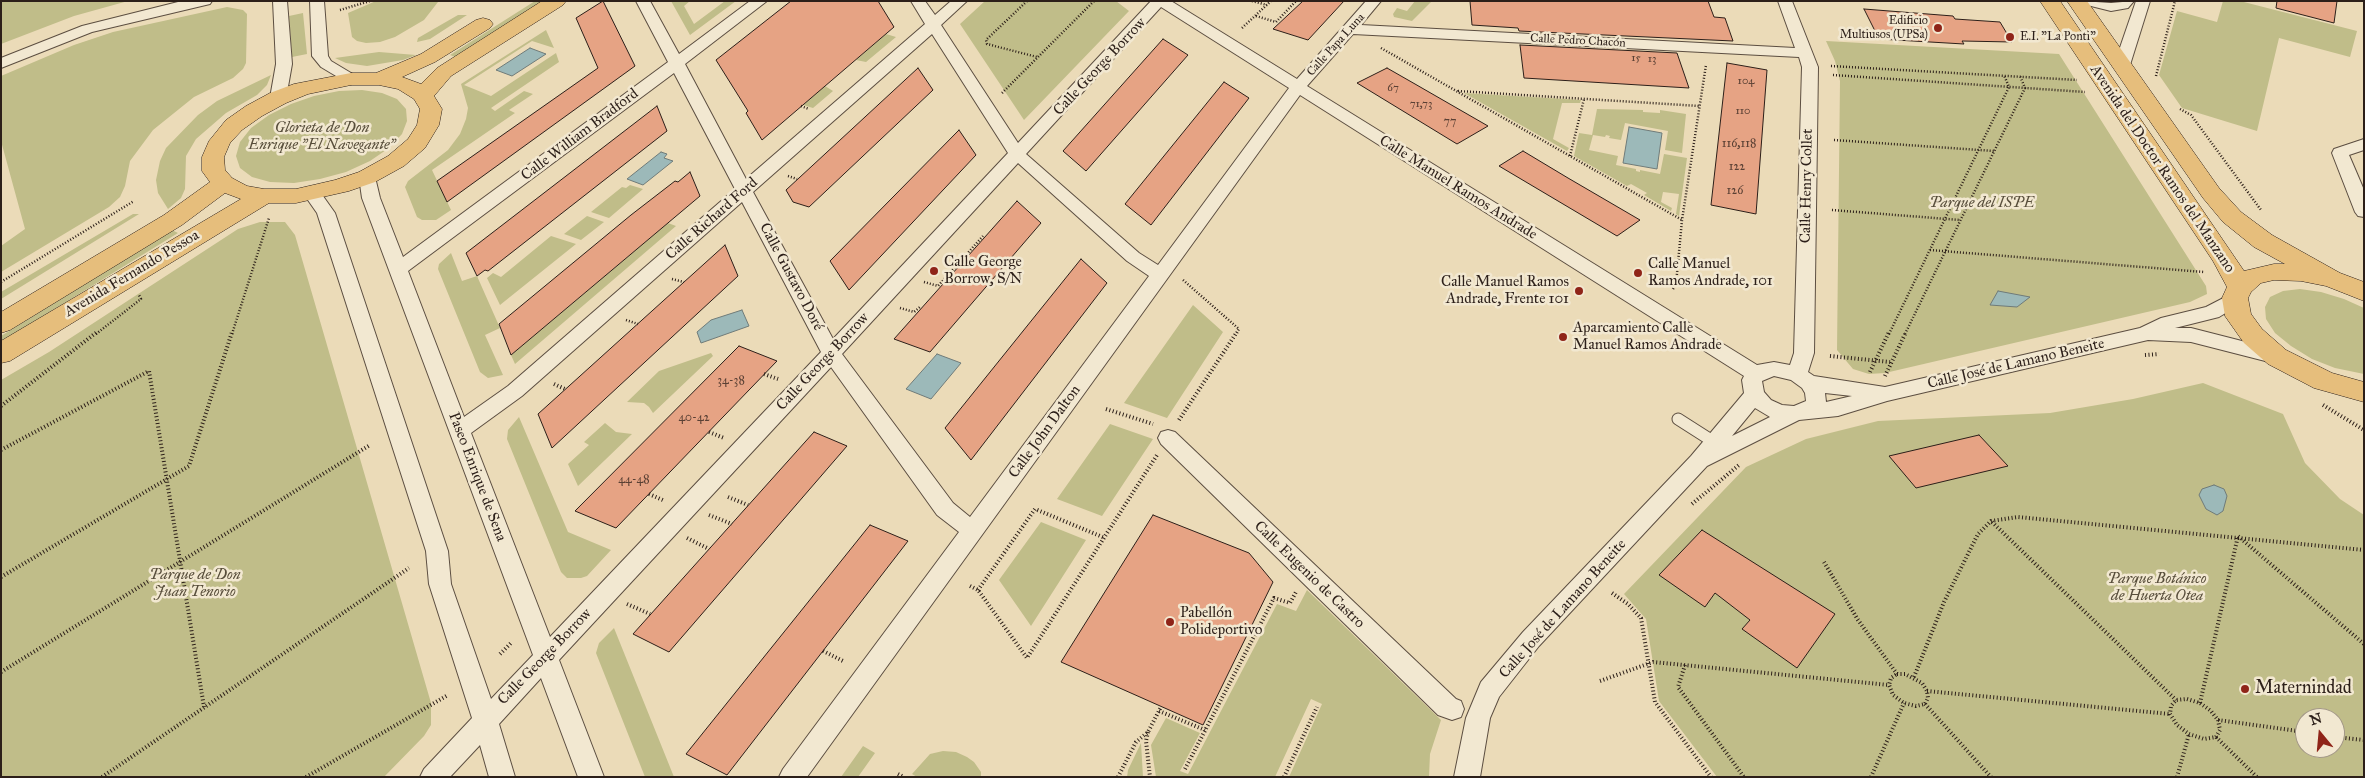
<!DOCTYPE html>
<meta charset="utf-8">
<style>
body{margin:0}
#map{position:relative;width:2365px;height:778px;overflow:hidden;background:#ebdbb8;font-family:"IM FELL Great Primer",serif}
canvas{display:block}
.frame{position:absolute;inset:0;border:2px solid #2c1f19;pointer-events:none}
.north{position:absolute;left:2295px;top:708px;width:50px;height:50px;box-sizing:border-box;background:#f2e8d1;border:1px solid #a39887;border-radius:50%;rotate:343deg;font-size:14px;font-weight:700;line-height:20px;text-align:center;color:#2c1f19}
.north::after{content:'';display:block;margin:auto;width:18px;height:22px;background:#8f2418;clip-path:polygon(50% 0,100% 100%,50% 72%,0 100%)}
</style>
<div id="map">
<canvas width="2365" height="778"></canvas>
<div class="frame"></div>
<div class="north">N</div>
</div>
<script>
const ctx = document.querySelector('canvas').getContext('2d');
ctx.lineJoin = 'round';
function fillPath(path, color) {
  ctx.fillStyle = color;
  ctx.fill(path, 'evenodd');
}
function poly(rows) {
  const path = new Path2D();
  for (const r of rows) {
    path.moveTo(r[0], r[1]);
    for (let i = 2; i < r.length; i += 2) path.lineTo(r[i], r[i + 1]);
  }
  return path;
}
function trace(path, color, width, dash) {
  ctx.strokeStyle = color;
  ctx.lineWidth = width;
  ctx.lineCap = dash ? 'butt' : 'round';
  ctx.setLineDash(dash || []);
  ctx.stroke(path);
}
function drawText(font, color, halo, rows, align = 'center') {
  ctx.font = font + ' "IM FELL Great Primer",serif';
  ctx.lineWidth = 5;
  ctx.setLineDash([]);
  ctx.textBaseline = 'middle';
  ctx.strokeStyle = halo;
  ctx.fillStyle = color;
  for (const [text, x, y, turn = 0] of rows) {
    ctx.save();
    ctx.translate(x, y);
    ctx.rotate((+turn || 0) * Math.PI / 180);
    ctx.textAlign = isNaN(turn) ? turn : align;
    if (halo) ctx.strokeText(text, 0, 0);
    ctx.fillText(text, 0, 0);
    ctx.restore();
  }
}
const green = poly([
 [1,1,128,1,74,16,1,44],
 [376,1,436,1,438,2,424,20,395,37,380,42,366,43,357,41,352,37,348,13],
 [535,1,544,1,455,57,450,55],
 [671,1,690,1,684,6,694,24,725,1,736,1,690,35],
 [985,1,1116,1,1129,11,1024,120,960,24],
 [1415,1,1432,1,1412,21,1394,17,1393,14,1397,8,1407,11],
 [2223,1,2240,1,2357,31,2350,57,2279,38,2257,131,2182,108,2159,75,2177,11,2217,22],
 [227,7,243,10,247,14,246,63,243,69,233,78,194,97,153,130,130,161,125,186,120,197,109,207,1,272,1,246,25,229,1,141,1,76,74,45,113,32],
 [303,13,307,54,292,57,289,16],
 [458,15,467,15,430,39,417,42,418,38],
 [546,30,554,48,532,41,464,85,491,96,556,53,559,62,491,108,495,111,524,91,533,94,509,110,515,113,432,170,451,210,436,220,422,220,417,217,405,187,408,181,448,150,460,134,466,119,468,108,461,84],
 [886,34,896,37,866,62,856,60],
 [1826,41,2059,54,2206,286,2207,294,2190,302,1885,373,1869,374,1853,369,1837,350,1840,81,1835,61],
 [379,52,416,55,403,60,367,66,346,63,335,58],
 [271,75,267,85,257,95,226,113,196,139,186,156,185,189,181,198,168,209,158,193,156,180,160,161,166,148,198,115,217,101],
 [825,86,833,91,813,108,803,105],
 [362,90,382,93,397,99,406,109,407,121,402,134,389,148,370,161,346,172,320,179,294,183,270,182,252,177,240,168,236,156,240,142,251,128,269,115,291,104,314,96,339,91],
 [1464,93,1581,100,1580,103,1562,103,1553,139,1569,148,1567,151],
 [1597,109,1643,110,1643,112,1660,113,1660,110,1686,114,1682,153,1665,150,1668,131,1625,123,1621,140,1609,138,1610,136,1606,135,1605,137,1593,135,1589,150,1618,156,1616,165,1636,169,1636,171,1640,172,1640,170,1660,174,1664,154,1687,158,1679,216,1676,214,1679,194,1663,192,1661,202,1672,208,1671,211,1644,195,1647,193,1631,184,1627,186,1574,156,1579,133,1592,135],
 [630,185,643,189,609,218,591,212,622,187,626,188],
 [133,214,139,214,1,299,1,292],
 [587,216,604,222,581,240,564,234],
 [260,222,285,222,295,235,431,703,431,725,424,736,384,777,1,777,1,380,49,352,238,229],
 [668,223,676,226,515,364,511,355],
 [172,230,178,233,1,342,1,336],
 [551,236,576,244,500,305,487,278,493,273,501,277],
 [451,253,462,281,477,276,500,328,485,335,503,375,488,378,480,372,438,269,439,264],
 [2300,289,2321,292,2344,299,2364,308,2364,374,2335,368,2312,359,2291,346,2275,333,2266,319,2265,307,2270,297,2283,291],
 [1193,305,1223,332,1167,418,1124,403],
 [711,353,713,356,653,413,649,407,644,403,627,402,659,371],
 [2203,383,2283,414,2305,463,2340,499,2364,515,2364,777,1717,777,1659,701,1646,619,1624,594,1746,467,1806,439,1878,421,2050,413,2133,399],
 [2305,718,2335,718,2335,748,2305,748],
 [519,417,568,532,611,550,587,576,581,578,567,578,561,572,507,439,508,430],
 [605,423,616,432,632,434,578,486,568,464,589,445,584,442],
 [1110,424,1153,439,1102,516,1057,499],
 [1041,522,1086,540,1031,626,999,580],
 [1307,590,1441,720,1430,754,1429,777,1289,777,1322,704,1311,699,1275,777,1156,777,1151,745,1166,718,1200,733,1180,771,1188,774,1277,604,1296,611],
 [614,628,674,777,645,777,596,653,599,643],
 [1141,743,1143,777,1127,777,1128,770],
 [863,746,875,753,858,777,841,777],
 [943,751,956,752,967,757,974,762,981,772,981,777,917,777,912,774,930,754]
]);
const water = poly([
 [530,48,546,54,512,76,496,70,530,48],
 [1629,127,1662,133,1657,169,1623,163,1629,127],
 [661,152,667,154,664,158,673,161,643,185,627,179,661,152],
 [1998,291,2030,297,2017,307,1990,305,1998,291],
 [742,310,749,326,701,343,697,332,711,320,742,310],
 [937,354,961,363,931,399,906,389,937,354],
 [2214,485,2224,489,2227,496,2223,511,2217,515,2206,509,2199,495,2202,489,2214,485]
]);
const building = poly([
 [603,1,635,66,447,202,437,181,598,68,576,18,603,1],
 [791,1,878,1,894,27,762,140,746,113,748,111,716,60,791,1],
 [1303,1,1344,1,1308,40,1273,29,1303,1],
 [1470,1,1708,1,1714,17,1725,18,1733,41,1519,31,1518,28,1472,25,1470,1],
 [2277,1,2337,1,2334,23,2276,8,2277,1],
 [1864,9,1953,16,1955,19,2000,22,2012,42,1962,41,1964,44,1879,39,1864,9],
 [1163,39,1188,55,1086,171,1063,151,1163,39],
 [1520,45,1677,53,1689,88,1524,78,1520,45],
 [1727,63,1767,70,1756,214,1711,205,1727,63],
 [918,68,933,90,809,207,793,202,786,190,918,68],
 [1387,68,1415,84,1488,126,1457,144,1357,83,1387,68],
 [1224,82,1249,98,1151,225,1125,204,1224,82],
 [657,106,667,131,488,271,485,270,477,276,466,253,657,106],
 [959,130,976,155,849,290,830,261,959,130],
 [1523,151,1568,178,1640,220,1617,236,1499,166,1523,151],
 [690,172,700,196,511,355,499,324,631,215,675,181,678,182,690,172],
 [1017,201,1041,223,930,352,894,339,1017,201],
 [725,245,738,276,552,448,538,414,725,245],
 [1081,259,1107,283,971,460,945,428,1081,259],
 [739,346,777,361,616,528,575,511,739,346],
 [814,432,847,446,669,652,633,634,814,432],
 [1979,435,2008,466,1916,488,1889,456,1979,435],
 [1153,515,1249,553,1273,582,1203,725,1061,662,1153,515],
 [870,525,908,541,727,775,686,754,870,525],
 [1702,530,1835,614,1797,668,1742,629,1750,620,1715,593,1705,607,1659,575,1702,530]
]);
const pathFar1 = poly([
 [1027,1,986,40,987,44,1037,57],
 [1252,1,1267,5],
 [340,10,370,1],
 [1256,16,1276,22,1296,1],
 [1242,28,1271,1],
 [1381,48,1682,220],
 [1831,66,2077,80],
 [1833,75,2085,92],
 [2156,76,2175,1],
 [1458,91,1699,106],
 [1002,93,1094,1],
 [801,106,809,109],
 [2180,109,2191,115,2261,210],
 [1834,140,1994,151],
 [1570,156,1584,99],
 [788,176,797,179],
 [1832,210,1960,220],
 [1930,250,2204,272],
 [672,279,684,282],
 [1183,280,1239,329,1236,334],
 [1,282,134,201],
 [924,282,938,286,983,236],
 [1673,289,1676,284,1682,220,1706,65],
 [900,308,914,312,920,307],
 [626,320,638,324],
 [96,334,141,299,139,295],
 [232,334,269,218],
 [1889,334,2009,87,2004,75],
 [1905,334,2025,88,2020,76]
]);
const path = poly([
 [2145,355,2159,354],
 [1830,356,1890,362],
 [1870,372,1889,332],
 [764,374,778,379],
 [1885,376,1906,332],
 [554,384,565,389],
 [2323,405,2364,430],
 [1,406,97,332],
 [1106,409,1153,424],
 [1179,420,1237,332],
 [709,432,724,438],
 [1,450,149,371,204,707],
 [649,494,665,501],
 [728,497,748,505],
 [1692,504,1739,465],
 [709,515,732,524],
 [1992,522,2176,700],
 [687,538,709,549],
 [1824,562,1858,620,1897,674],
 [1,577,189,466,232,332],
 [970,586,978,590,1027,658,1157,455],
 [978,590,1035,509,1105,538],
 [1612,593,1628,604,1641,618,1655,702,1711,777],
 [627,604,650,614],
 [823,651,843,661],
 [500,654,511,643],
 [1685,665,1678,687,1744,777],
 [1,672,370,445],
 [1897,674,1905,674,1922,683,1927,691,1928,698,1925,704,1916,706,1904,703,1893,695,1889,685,1891,678,1897,674],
 [1914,677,1944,602,1978,534,1991,521,2018,517,2364,550],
 [1600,681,1653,662,1889,685],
 [1927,691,2170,714],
 [2187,699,2200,703,2211,711,2218,720,2220,730,2216,737,2204,739,2189,734,2177,725,2170,714,2171,706,2176,700,2187,699],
 [2200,703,2238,536,2364,644],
 [1925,704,1991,777],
 [1159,711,1205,730],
 [2218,720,2305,732],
 [1148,732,1146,741,1150,777],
 [2216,737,2257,777],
 [2335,737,2364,740],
 [1185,769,1274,598,1290,603,1296,592],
 [898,774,904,777],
 [102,777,409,568],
 [306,777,448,695],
 [1118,777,1136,742,1148,732,1161,707],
 [1284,777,1317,707],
 [1871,777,1904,703],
 [2177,777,2189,734]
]);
const lane = poly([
 [1678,419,1714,442]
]);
const street = poly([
 [182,1,212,1,210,4,92,32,1,68,1,58,82,26,182,1],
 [273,1,287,1,292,64,286,98,284,101,278,103,272,101,270,98,276,64,273,1],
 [310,1,324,1,328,56,331,61,356,76,359,79,356,82,346,82,321,67,312,56,310,1],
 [636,1,650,1,679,54,750,1,767,1,685,64,746,179,925,24,911,1,925,1,935,15,951,1,967,1,941,25,1018,143,1151,1,1171,1,1297,79,1366,1,1381,1,1361,25,1795,48,1778,1,1792,1,1818,67,1814,353,1808,372,1814,376,1885,387,2140,328,2161,318,2206,307,2235,292,2242,293,2244,298,2242,303,2219,317,2175,328,2191,328,2277,350,2284,352,2287,357,2284,362,2277,364,2191,342,2148,340,1887,401,1838,416,1799,420,1707,466,1539,646,1499,697,1490,718,1480,777,1454,777,1466,718,1481,682,1523,632,1691,456,1744,393,1742,380,1744,376,1300,95,807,777,779,777,783,769,959,532,937,515,831,367,559,660,604,777,578,777,541,678,499,724,515,777,489,777,480,745,450,777,420,777,424,769,472,718,429,584,426,551,317,213,303,193,306,189,312,188,318,189,335,213,448,551,451,584,491,699,533,655,362,198,359,177,361,173,367,172,373,173,375,177,380,198,403,257,668,62,636,1],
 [1161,7,1289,88,1158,265,1139,253,1026,154,1161,7],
 [932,34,1008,153,833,339,753,192,932,34],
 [1353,34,1799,57,1802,67,1794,353,1790,365,1774,362,1757,365,1307,86,1353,34],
 [674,73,735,189,508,386,464,417,408,271,674,73],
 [1018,163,1127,261,1149,276,970,517,953,503,842,354,1018,163],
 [742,202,821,352,550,637,471,433,522,396,742,202],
 [1774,376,1791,380,1802,388,1805,393,1806,401,1794,406,1782,405,1771,400,1764,392,1762,381,1774,376],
 [1825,393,1852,396,1826,402,1825,393],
 [1755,408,1770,417,1732,436,1755,408],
 [2081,1,2111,3,2134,1,2128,8,2111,11,2083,4,2081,1],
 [2136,1,2150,1,2130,65,2122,70,2114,65,2136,1],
 [2364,139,2364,150,2349,155,2364,190,2364,217,2358,216,2355,212,2332,153,2334,149,2364,139],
 [1168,430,1175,432,1456,699,1461,701,1464,709,1461,717,1452,720,1438,715,1161,444,1158,438,1161,432,1168,430]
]);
const primary = poly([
 [542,1,566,1,563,5,451,76,434,96,442,109,439,125,425,148,404,166,375,182,349,191,296,203,269,203,10,361,1,363,1,341,241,199,225,193,182,225,10,330,1,333,1,312,164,215,210,182,202,171,202,157,209,141,226,120,246,106,270,93,294,84,351,73,376,73,421,54,476,20,483,18,490,20,493,24,490,28,435,62,402,77,421,84,437,68,542,1],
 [351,85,379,85,398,89,414,99,420,109,417,125,408,139,388,156,359,172,335,180,296,189,264,189,247,186,232,178,225,170,224,157,230,143,242,130,262,116,286,103,308,94,351,85],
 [2040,1,2060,1,2244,271,2274,264,2285,264,2254,247,2223,222,2203,198,2067,1,2087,1,2219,188,2241,212,2272,235,2340,273,2364,282,2364,301,2326,286,2301,281,2274,280,2261,283,2251,292,2248,298,2251,314,2262,329,2286,350,2332,373,2364,382,2364,402,2314,388,2268,364,2244,343,2225,316,2222,298,2227,287,2213,261,2040,1]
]);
const markers = [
 [1938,28,5,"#8f2418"],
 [2010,37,5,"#8f2418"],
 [934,271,5,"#8f2418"],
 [1638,273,5,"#8f2418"],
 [1579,291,5,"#8f2418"],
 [1563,337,5,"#8f2418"],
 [1170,622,5,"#8f2418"],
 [2245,689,5,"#8f2418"]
];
const farNumbernames = [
 ["15",1636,58],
 ["13",1652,59],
 ["104",1746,81],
 ["67",1393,88],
 ["71,73",1421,104],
 ["110",1743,111]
];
const farPoinames = [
 ["Edificio",1928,21],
 ["Multiusos (UPSa)",1928,35],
 ["E.I. \"La Ponti\"",2020,37,"left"]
];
const farStreetnames = [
 ["Calle Pedro Chacón",1578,41,3],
 ["Calle Papa Luna",1336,45,-48]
];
const numberNames = [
 ["77",1450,122],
 ["116,118",1739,144],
 ["122",1737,167],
 ["126",1735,191],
 ["34-38",731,381],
 ["40-42",694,418],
 ["44-48",634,480]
];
const streetNames = [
 ["Calle George Borrow",1100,67,-47],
 ["Calle William Bradford",580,135,-37],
 ["Avenida del Doctor Ramos del Manzano",2162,169,56],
 ["Calle Henry Collet",1807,186,-89],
 ["Calle Manuel Ramos Andrade",1458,188,32],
 ["Calle Richard Ford",712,219,-41],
 ["Avenida Fernando Pessoa",132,274,-31],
 ["Calle Gustavo Doré",791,277,62],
 ["Calle George Borrow",823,362,-47],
 ["Calle José de Lamano Beneite",2016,364,-13],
 ["Calle John Dalton",1045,432,-54],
 ["Paseo Enrique de Sena",477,477,69],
 ["Calle Eugenio de Castro",1309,575,44],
 ["Calle José de Lamano Beneite",1563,609,-48],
 ["Calle George Borrow",545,657,-46]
];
const parkNames = [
 ["Glorieta de Don",322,128],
 ["Enrique \"El Navegante\"",322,145],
 ["Parque del ISPE",1982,203],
 ["Parque de Don",195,575],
 ["Juan Tenorio",195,592],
 ["Parque Botánico",2157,579],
 ["de Huerta Otea",2157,596]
];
const poiNames = [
 ["Calle George",944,262],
 ["Borrow, S/N",944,279],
 ["Calle Manuel",1648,264],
 ["Ramos Andrade, 101",1648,281],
 ["Calle Manuel Ramos",1569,282,"right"],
 ["Andrade, Frente 101",1569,299,"right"],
 ["Aparcamiento Calle",1573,328],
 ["Manuel Ramos Andrade",1573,345],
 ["Pabellón",1180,613],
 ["Polideportivo",1180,630]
];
const nearPoinames = [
 ["Maternindad",2255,689]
];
fillPath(green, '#c0bd89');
fillPath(water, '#9cb9b9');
trace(water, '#6f7b79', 1);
fillPath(building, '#e6a384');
trace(building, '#2c1f19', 1);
trace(lane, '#5c4e41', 13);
trace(street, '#5c4e41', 2);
trace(primary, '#2c1f19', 1);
trace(pathFar1, '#2c1f19', 2.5, [1, 2]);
trace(path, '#2c1f19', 4, [1, 2.5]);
trace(lane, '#f2e8d1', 11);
fillPath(street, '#f2e8d1');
fillPath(primary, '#e6be7c');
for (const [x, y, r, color] of markers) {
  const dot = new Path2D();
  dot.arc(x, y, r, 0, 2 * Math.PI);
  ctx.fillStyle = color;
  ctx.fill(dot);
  trace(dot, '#f2e8d1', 2);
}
drawText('11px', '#5a4034', null, farNumbernames);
drawText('12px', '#2c1f19', '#f2e8d1', farPoinames, 'right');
drawText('12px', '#2c1f19', '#f2e8d1', farStreetnames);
drawText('12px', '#5a4034', null, numberNames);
drawText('15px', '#2c1f19', '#f2e8d1', streetNames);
drawText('italic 15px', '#584e3b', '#f2e8d1', parkNames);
drawText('15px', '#2c1f19', '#f2e8d1', poiNames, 'left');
drawText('18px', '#2c1f19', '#f2e8d1', nearPoinames, 'left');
</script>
